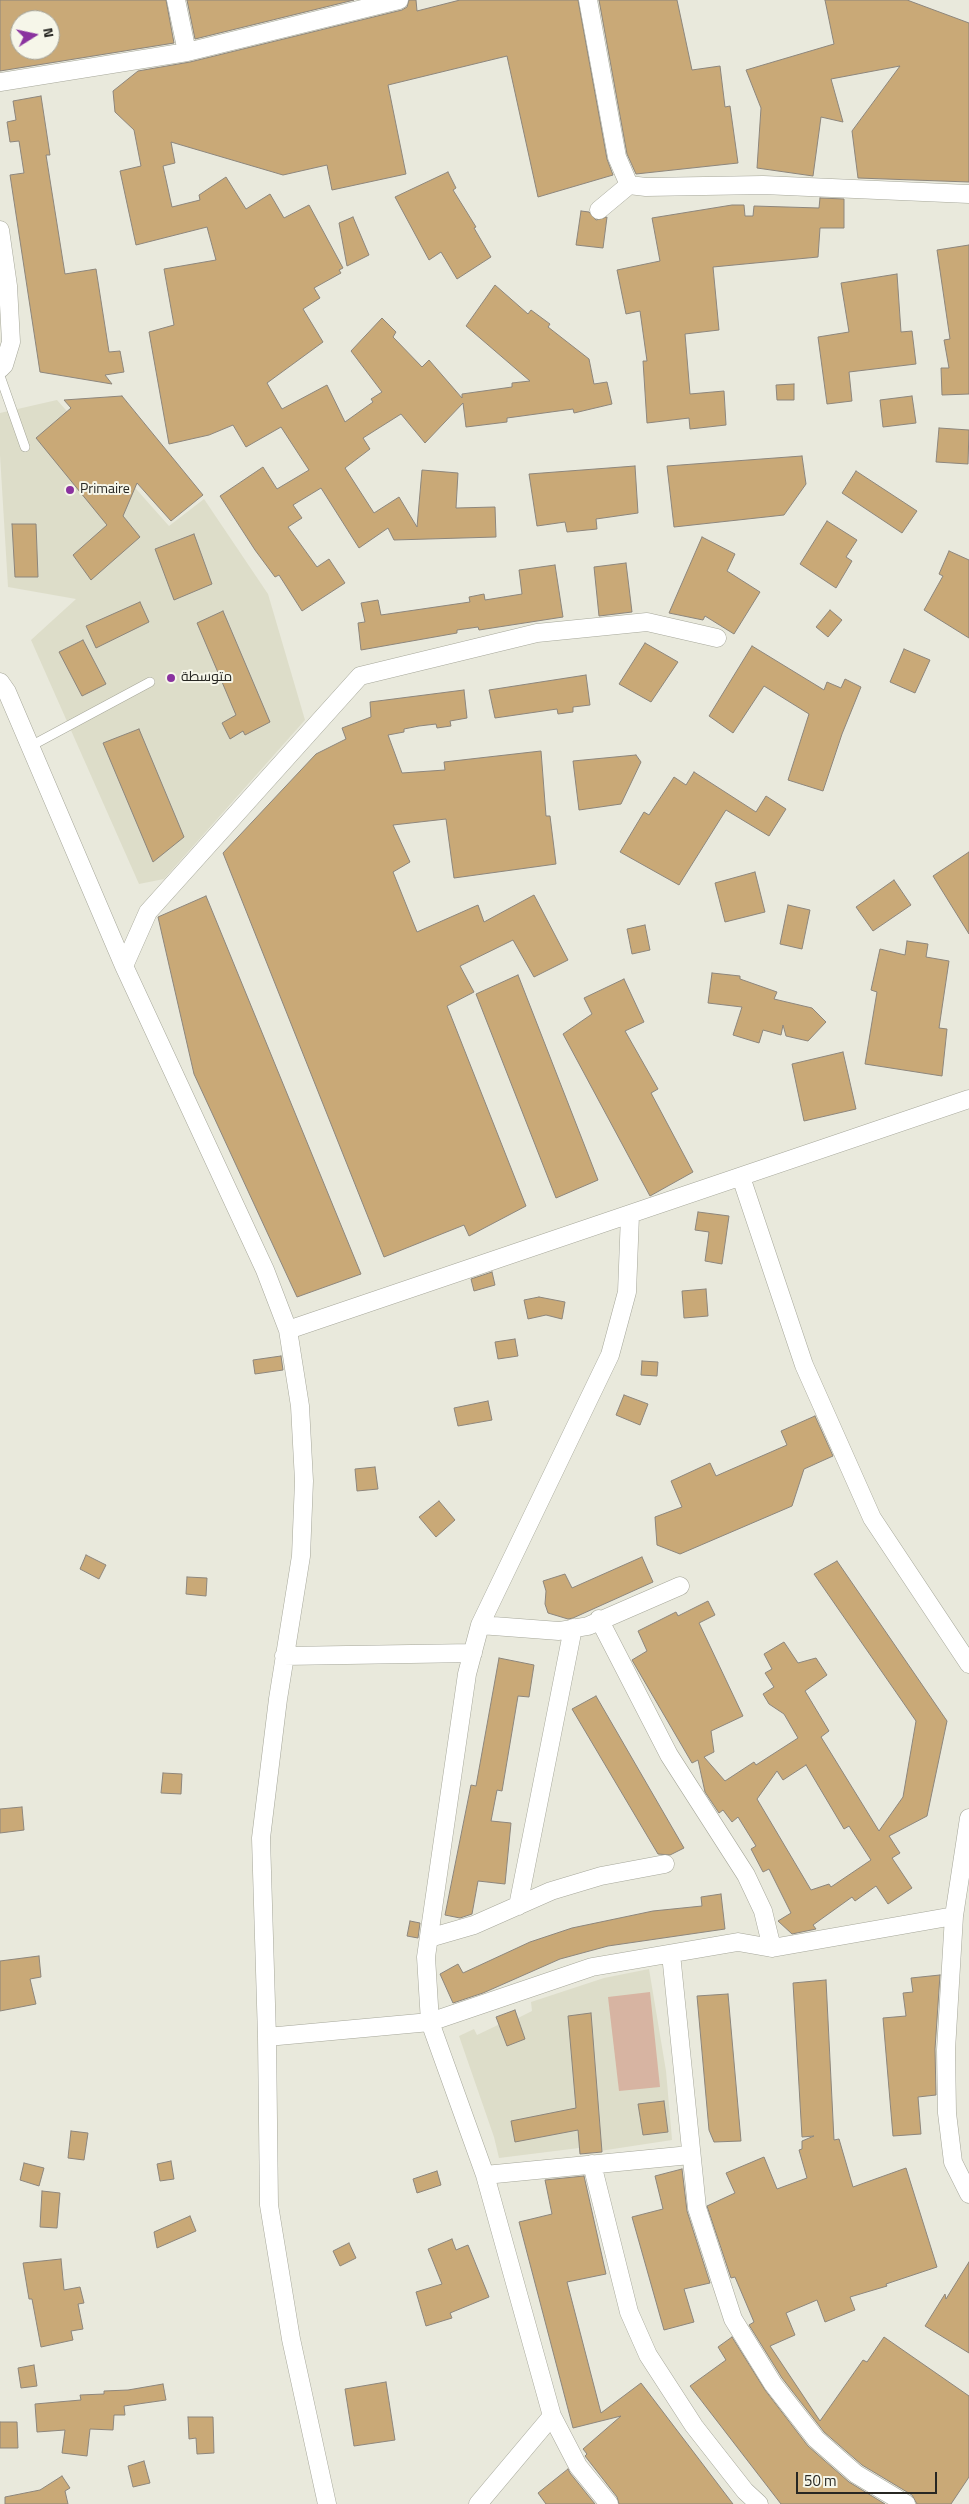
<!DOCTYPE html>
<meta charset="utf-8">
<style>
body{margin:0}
#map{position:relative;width:969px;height:2504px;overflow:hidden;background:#e9e9dc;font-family:"Titillium Web",sans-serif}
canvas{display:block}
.north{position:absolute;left:10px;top:10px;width:50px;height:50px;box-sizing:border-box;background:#f6f6e9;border:1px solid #a3a39a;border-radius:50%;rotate:80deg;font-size:14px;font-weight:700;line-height:20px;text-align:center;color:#272723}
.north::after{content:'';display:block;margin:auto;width:18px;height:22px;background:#8a329f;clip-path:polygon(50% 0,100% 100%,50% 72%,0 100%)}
.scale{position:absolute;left:796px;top:2472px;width:141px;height:22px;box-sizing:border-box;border:2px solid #272723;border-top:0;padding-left:6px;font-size:15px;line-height:18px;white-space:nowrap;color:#272723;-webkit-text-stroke:4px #f6f6e9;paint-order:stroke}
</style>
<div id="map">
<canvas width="969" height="2504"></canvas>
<div class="north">N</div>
<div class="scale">50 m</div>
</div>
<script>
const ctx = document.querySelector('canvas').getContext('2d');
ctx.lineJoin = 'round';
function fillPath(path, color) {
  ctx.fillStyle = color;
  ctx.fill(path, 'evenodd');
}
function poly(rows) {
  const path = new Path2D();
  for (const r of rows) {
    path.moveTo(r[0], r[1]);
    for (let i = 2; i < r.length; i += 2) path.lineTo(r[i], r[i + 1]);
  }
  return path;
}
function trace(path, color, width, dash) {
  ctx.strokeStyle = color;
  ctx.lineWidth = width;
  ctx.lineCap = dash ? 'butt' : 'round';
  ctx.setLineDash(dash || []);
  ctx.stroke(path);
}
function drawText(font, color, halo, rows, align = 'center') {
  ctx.font = font + ' "Titillium Web",Cairo,sans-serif';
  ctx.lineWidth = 4;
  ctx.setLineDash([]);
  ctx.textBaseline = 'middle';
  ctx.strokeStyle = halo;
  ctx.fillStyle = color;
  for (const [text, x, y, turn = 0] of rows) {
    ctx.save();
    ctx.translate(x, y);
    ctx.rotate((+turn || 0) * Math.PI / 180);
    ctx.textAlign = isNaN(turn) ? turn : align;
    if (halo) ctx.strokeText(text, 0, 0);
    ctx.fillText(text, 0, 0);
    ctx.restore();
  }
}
const built = poly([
 [57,400,169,526,204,499,268,594,305,720,164,879,139,884,31,640,76,599,8,587,0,455,0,413],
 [649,1969,666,2071,672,2140,580,2154,579,2148,499,2158,494,2137,459,2036,474,2029,477,2035,500,2024,502,2026,532,2011,531,2002,604,1978]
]);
const green = poly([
 [650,1992,660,2087,619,2091,608,1997]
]);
const building = poly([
 [0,0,166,0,174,43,0,71,0,0],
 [20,20,50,20,50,50,20,50,20,20],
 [187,0,354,0,195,39,187,0],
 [409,0,416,0,417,11,460,0,578,0,607,159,613,175,538,197,507,56,388,85,406,174,332,190,327,165,283,175,171,142,175,163,163,166,172,207,200,200,199,195,226,177,246,209,270,194,284,218,309,205,343,268,339,270,341,273,314,288,320,298,303,309,323,342,267,383,282,409,327,385,345,422,373,402,371,399,382,392,351,351,382,318,396,332,393,337,422,367,429,360,462,398,462,394,512,387,512,383,530,381,466,326,495,285,528,314,531,310,550,324,548,327,589,359,594,384,607,382,612,404,574,413,573,409,507,418,507,422,466,427,463,403,425,443,401,414,363,438,370,449,345,468,374,513,399,497,417,527,422,470,458,473,456,508,495,507,496,537,394,540,388,528,359,548,321,488,293,505,302,518,288,527,317,567,329,559,345,583,302,611,279,575,275,577,255,550,220,496,263,467,277,489,309,470,281,427,246,447,233,425,209,435,169,444,149,332,174,325,164,269,216,260,207,227,136,245,120,171,141,166,134,130,115,112,113,91,138,71,190,62,402,10,407,7,409,0],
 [599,0,677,0,692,70,720,66,725,107,730,106,738,163,636,174,627,154,599,0],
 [825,0,907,0,969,23,969,182,858,178,852,131,900,66,831,79,843,122,821,117,813,176,757,168,761,108,746,70,834,44,825,0],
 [41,96,50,155,46,155,65,274,96,269,109,352,120,351,124,372,105,375,112,384,40,372,10,175,24,173,19,141,10,142,7,122,16,120,13,101,41,96],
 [448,172,456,188,453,190,476,227,474,228,491,257,457,279,441,252,429,260,395,197,448,172],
 [820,198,844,199,844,228,820,228,818,257,713,267,719,330,685,334,690,394,724,391,726,425,690,429,689,418,647,423,643,361,647,361,640,311,626,314,617,270,660,261,652,218,732,205,744,205,745,216,753,216,754,206,819,208,820,198],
 [581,211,589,212,596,220,607,217,603,248,576,245,581,211],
 [353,217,369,255,347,266,339,223,353,217],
 [969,245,969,394,942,395,941,368,949,368,944,340,950,339,937,250,969,245],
 [897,274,901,332,912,331,916,364,849,372,852,401,827,404,818,337,849,332,841,283,897,274],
 [794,384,794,400,777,400,776,385,794,384],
 [122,396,203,495,171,521,137,483,123,516,140,537,91,580,73,555,107,525,36,438,71,408,64,400,122,396],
 [912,396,916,423,883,427,880,400,912,396],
 [939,428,969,430,968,464,936,462,939,428],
 [802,456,806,484,784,515,674,527,667,466,802,456],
 [635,466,638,513,596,519,597,529,567,532,565,522,537,526,529,474,635,466],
 [856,471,917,511,902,533,842,493,856,471],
 [827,521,857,540,846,557,852,561,836,588,800,564,827,521],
 [12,524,36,524,38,577,15,577,12,524],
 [194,534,212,584,174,600,155,549,194,534],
 [702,537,735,554,727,571,760,592,734,634,705,616,703,620,669,613,702,537],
 [949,551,969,560,969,638,924,610,943,576,939,574,949,551],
 [626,563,632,612,599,616,594,567,626,563],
 [555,565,563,617,479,630,478,627,457,630,457,633,361,650,358,623,365,622,361,603,378,600,381,615,470,602,469,597,484,594,485,600,522,594,519,570,555,565],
 [140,602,149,622,96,648,86,626,140,602],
 [830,610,842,620,828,637,816,627,830,610],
 [223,611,270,722,245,735,243,731,230,739,222,723,236,715,197,623,223,611],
 [83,640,106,684,82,696,59,652,83,640],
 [645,643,678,662,651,702,619,684,645,643],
 [752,646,824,690,827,682,841,688,845,679,861,687,842,734,823,791,788,780,809,714,764,686,733,733,709,716,752,646],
 [904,649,930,660,915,693,890,682,904,649],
 [586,675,590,705,573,707,573,712,558,714,557,709,495,718,489,690,586,675],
 [464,690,467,718,450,721,451,726,437,728,436,724,419,726,404,729,404,732,388,735,402,773,445,770,444,762,541,751,546,816,550,816,556,864,454,878,446,819,393,825,410,862,393,872,417,932,478,905,484,922,534,895,568,960,534,977,513,940,460,966,474,992,447,1006,526,1206,469,1236,464,1225,384,1257,223,853,316,754,346,739,342,728,371,717,370,702,464,690],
 [139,729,184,837,153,862,103,743,139,729],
 [636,755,641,762,621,804,579,810,573,761,636,755],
 [694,772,756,812,766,796,786,809,769,836,726,810,679,885,620,852,644,812,649,815,674,777,686,785,694,772],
 [969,852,969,934,933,876,969,852],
 [755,872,765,912,725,922,715,883,755,872],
 [894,880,911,905,873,931,856,907,894,880],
 [206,896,361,1274,297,1297,194,1074,158,917,206,896],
 [788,905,810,910,802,949,780,944,788,905],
 [645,925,650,950,632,954,627,929,645,925],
 [907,941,928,944,926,957,949,961,939,1028,947,1029,942,1076,865,1064,877,992,871,990,880,949,905,955,907,941],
 [712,973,740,976,740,979,777,992,774,999,812,1008,826,1022,808,1041,786,1036,783,1025,781,1035,763,1030,759,1043,733,1035,742,1007,708,1003,712,973],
 [518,975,598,1180,556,1198,476,994,518,975],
 [624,979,644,1022,625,1031,658,1089,651,1093,693,1172,650,1196,563,1034,592,1014,584,998,624,979],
 [843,1052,856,1109,804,1121,792,1064,843,1052],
 [698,1212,729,1216,722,1264,705,1261,709,1232,695,1230,698,1212],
 [492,1272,495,1285,474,1291,471,1279,492,1272],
 [706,1289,708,1316,684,1318,682,1291,706,1289],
 [539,1297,565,1302,562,1319,546,1315,528,1319,524,1300,539,1297],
 [515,1339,518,1356,498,1359,495,1342,515,1339],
 [281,1356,283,1370,255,1374,253,1360,281,1356],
 [642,1361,658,1362,657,1376,641,1375,642,1361],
 [624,1395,648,1404,640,1425,616,1415,624,1395],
 [488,1401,492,1420,458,1426,454,1408,488,1401],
 [815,1416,833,1456,804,1469,792,1506,680,1554,657,1545,655,1517,682,1507,671,1481,710,1463,716,1476,787,1445,781,1431,815,1416],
 [375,1467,378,1489,357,1491,355,1469,375,1467],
 [439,1501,455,1520,436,1537,419,1517,439,1501],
 [86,1555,106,1565,99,1579,80,1569,86,1555],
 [642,1557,653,1582,573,1618,568,1619,548,1613,545,1604,546,1591,543,1581,565,1574,572,1588,642,1557],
 [837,1561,947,1721,927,1816,889,1836,900,1853,892,1858,912,1888,888,1904,876,1886,855,1901,852,1897,813,1925,816,1929,792,1934,778,1921,791,1913,769,1869,763,1872,751,1849,756,1846,738,1817,732,1822,723,1810,719,1813,705,1792,698,1760,692,1763,632,1660,647,1651,638,1631,676,1612,678,1616,708,1601,715,1615,699,1623,743,1716,711,1731,714,1752,704,1757,725,1781,754,1762,756,1765,798,1738,784,1714,769,1704,763,1694,774,1687,765,1673,772,1669,764,1654,784,1642,798,1663,816,1658,827,1675,805,1691,829,1731,821,1737,879,1831,903,1797,916,1721,814,1574,837,1561],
 [806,1765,844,1829,849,1826,871,1860,831,1887,829,1884,811,1890,757,1799,777,1771,783,1780,806,1765],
 [187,1577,207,1578,206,1596,186,1594,187,1577],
 [499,1658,534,1665,529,1697,518,1696,502,1791,497,1790,491,1821,511,1823,505,1884,478,1881,472,1914,460,1918,445,1915,471,1785,476,1786,499,1658],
 [596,1696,684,1848,670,1855,658,1854,572,1709,596,1696],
 [163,1773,182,1774,181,1794,161,1793,163,1773],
 [22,1807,24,1830,0,1833,0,1809,22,1807],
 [721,1894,725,1929,608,1946,560,1959,483,1993,453,2003,440,1974,458,1964,463,1973,530,1942,572,1928,653,1911,702,1906,701,1897,721,1894],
 [410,1921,420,1923,418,1938,407,1936,410,1921],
 [39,1956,41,1977,30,1979,36,2004,0,2011,0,1961,39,1956],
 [940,1975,935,2049,936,2095,918,2097,921,2134,893,2136,883,2018,906,2016,903,1993,913,1992,911,1978,940,1975],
 [826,1980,834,2140,839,2139,853,2187,906,2168,937,2267,886,2284,887,2286,850,2297,855,2310,825,2322,817,2300,786,2313,795,2335,770,2346,820,2421,863,2360,867,2362,884,2337,969,2396,969,2477,951,2504,917,2504,912,2495,862,2465,824,2432,782,2378,749,2325,754,2322,735,2277,731,2278,707,2206,735,2193,726,2173,764,2157,777,2189,807,2178,799,2150,802,2149,802,2141,814,2136,802,2137,793,1983,826,1980],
 [728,1994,741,2141,714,2142,709,2130,697,1996,728,1994],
 [515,2010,525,2039,507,2046,496,2017,515,2010],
 [591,2013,602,2152,580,2154,578,2130,515,2142,511,2121,576,2108,568,2016,591,2013],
 [664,2101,668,2132,643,2135,638,2104,664,2101],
 [71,2131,88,2133,84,2160,68,2158,71,2131],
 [171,2161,174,2179,160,2181,157,2164,171,2161],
 [24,2163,44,2168,39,2186,20,2180,24,2163],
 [682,2169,687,2211,710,2283,684,2289,694,2322,664,2330,632,2217,663,2209,655,2176,682,2169],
 [437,2171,441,2185,417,2193,413,2179,437,2171],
 [584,2176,606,2274,567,2282,601,2413,641,2383,733,2504,619,2504,617,2497,585,2456,587,2454,583,2449,621,2416,573,2428,519,2222,552,2214,545,2180,584,2176],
 [42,2191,60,2193,57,2228,40,2227,42,2191],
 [190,2216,196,2231,157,2248,154,2232,190,2216],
 [452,2239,456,2250,468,2245,489,2297,450,2313,452,2318,426,2326,416,2292,442,2284,428,2249,452,2239],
 [349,2243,356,2258,340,2266,333,2251,349,2243],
 [61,2259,64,2290,80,2287,84,2303,78,2304,83,2329,71,2331,73,2340,41,2347,32,2299,29,2299,23,2263,61,2259],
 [969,2262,969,2353,925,2326,945,2294,946,2299,969,2262],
 [732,2337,765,2390,808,2446,849,2482,885,2504,781,2504,690,2386,726,2360,718,2347,732,2337],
 [34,2365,37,2386,21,2388,18,2368,34,2365],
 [386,2382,395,2440,354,2446,345,2389,386,2382],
 [163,2384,166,2400,124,2406,125,2415,114,2415,113,2430,90,2429,87,2456,62,2453,65,2430,37,2432,35,2404,81,2400,80,2395,104,2394,104,2391,128,2390,163,2384],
 [188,2417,213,2417,214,2453,197,2454,196,2438,189,2439,188,2417],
 [0,2422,17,2422,18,2448,0,2448,0,2422],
 [144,2461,150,2483,133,2487,128,2466,144,2461],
 [568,2469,570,2473,595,2504,546,2504,538,2493,568,2469],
 [62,2476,70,2488,65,2491,68,2504,5,2504,5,2497,40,2490,62,2476]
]);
const lane = poly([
 [0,376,25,447],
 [29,747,150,682]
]);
const street = poly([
 [176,0,187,52],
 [588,0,617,157,629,185,646,187,763,185,969,194],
 [0,82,187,52,399,0],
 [599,210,629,185],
 [0,230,8,286,11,342,4,365,0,369],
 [0,682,7,692,124,966,265,1270,288,1330,300,1406,304,1481,301,1556,278,1699,261,1838,267,2037,269,2205,291,2339,327,2504],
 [124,966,148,912,360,676,537,633,647,622,717,638],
 [741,1177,804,1365,872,1518,969,1664],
 [288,1330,969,1099],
 [599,1619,669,1755,746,1875,763,1911,772,1948],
 [480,1625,559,1631,588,1626,680,1586],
 [284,1656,473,1653],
 [969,1818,954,1916,946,2050,947,2113,953,2162,969,2194],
 [518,1906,573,1628],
 [429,1938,474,1925,551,1891,601,1876,665,1864],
 [671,1954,697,2208,733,2319,773,2384,816,2439,856,2474,906,2504],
 [267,2037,430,2022,592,1967,738,1942,772,1948,954,1916],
 [592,2164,629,2312,648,2355,694,2426,745,2491,759,2504],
 [485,2175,690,2155],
 [478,2504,552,2416],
 [609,2504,578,2466,552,2416,485,2175,430,2022,426,1957,467,1674,480,1625,610,1355,627,1292,630,1215]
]);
const markers = [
 [70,490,5,"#8a329f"],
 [171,678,5,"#8a329f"]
];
const poiNames = [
 ["Primaire",80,490],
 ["متوسطة",181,678]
];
fillPath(built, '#ddddc9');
fillPath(green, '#d7b4a2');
fillPath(building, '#c9a977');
trace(building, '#8d867c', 1);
trace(lane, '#a6a79a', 10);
trace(street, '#a6a79a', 19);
trace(lane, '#fff', 9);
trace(street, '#fff', 18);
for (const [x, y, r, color] of markers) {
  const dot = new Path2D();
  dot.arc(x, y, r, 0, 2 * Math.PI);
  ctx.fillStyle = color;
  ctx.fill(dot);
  trace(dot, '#f6f6e9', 2);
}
drawText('14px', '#272723', '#f6f6e9', poiNames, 'left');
</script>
